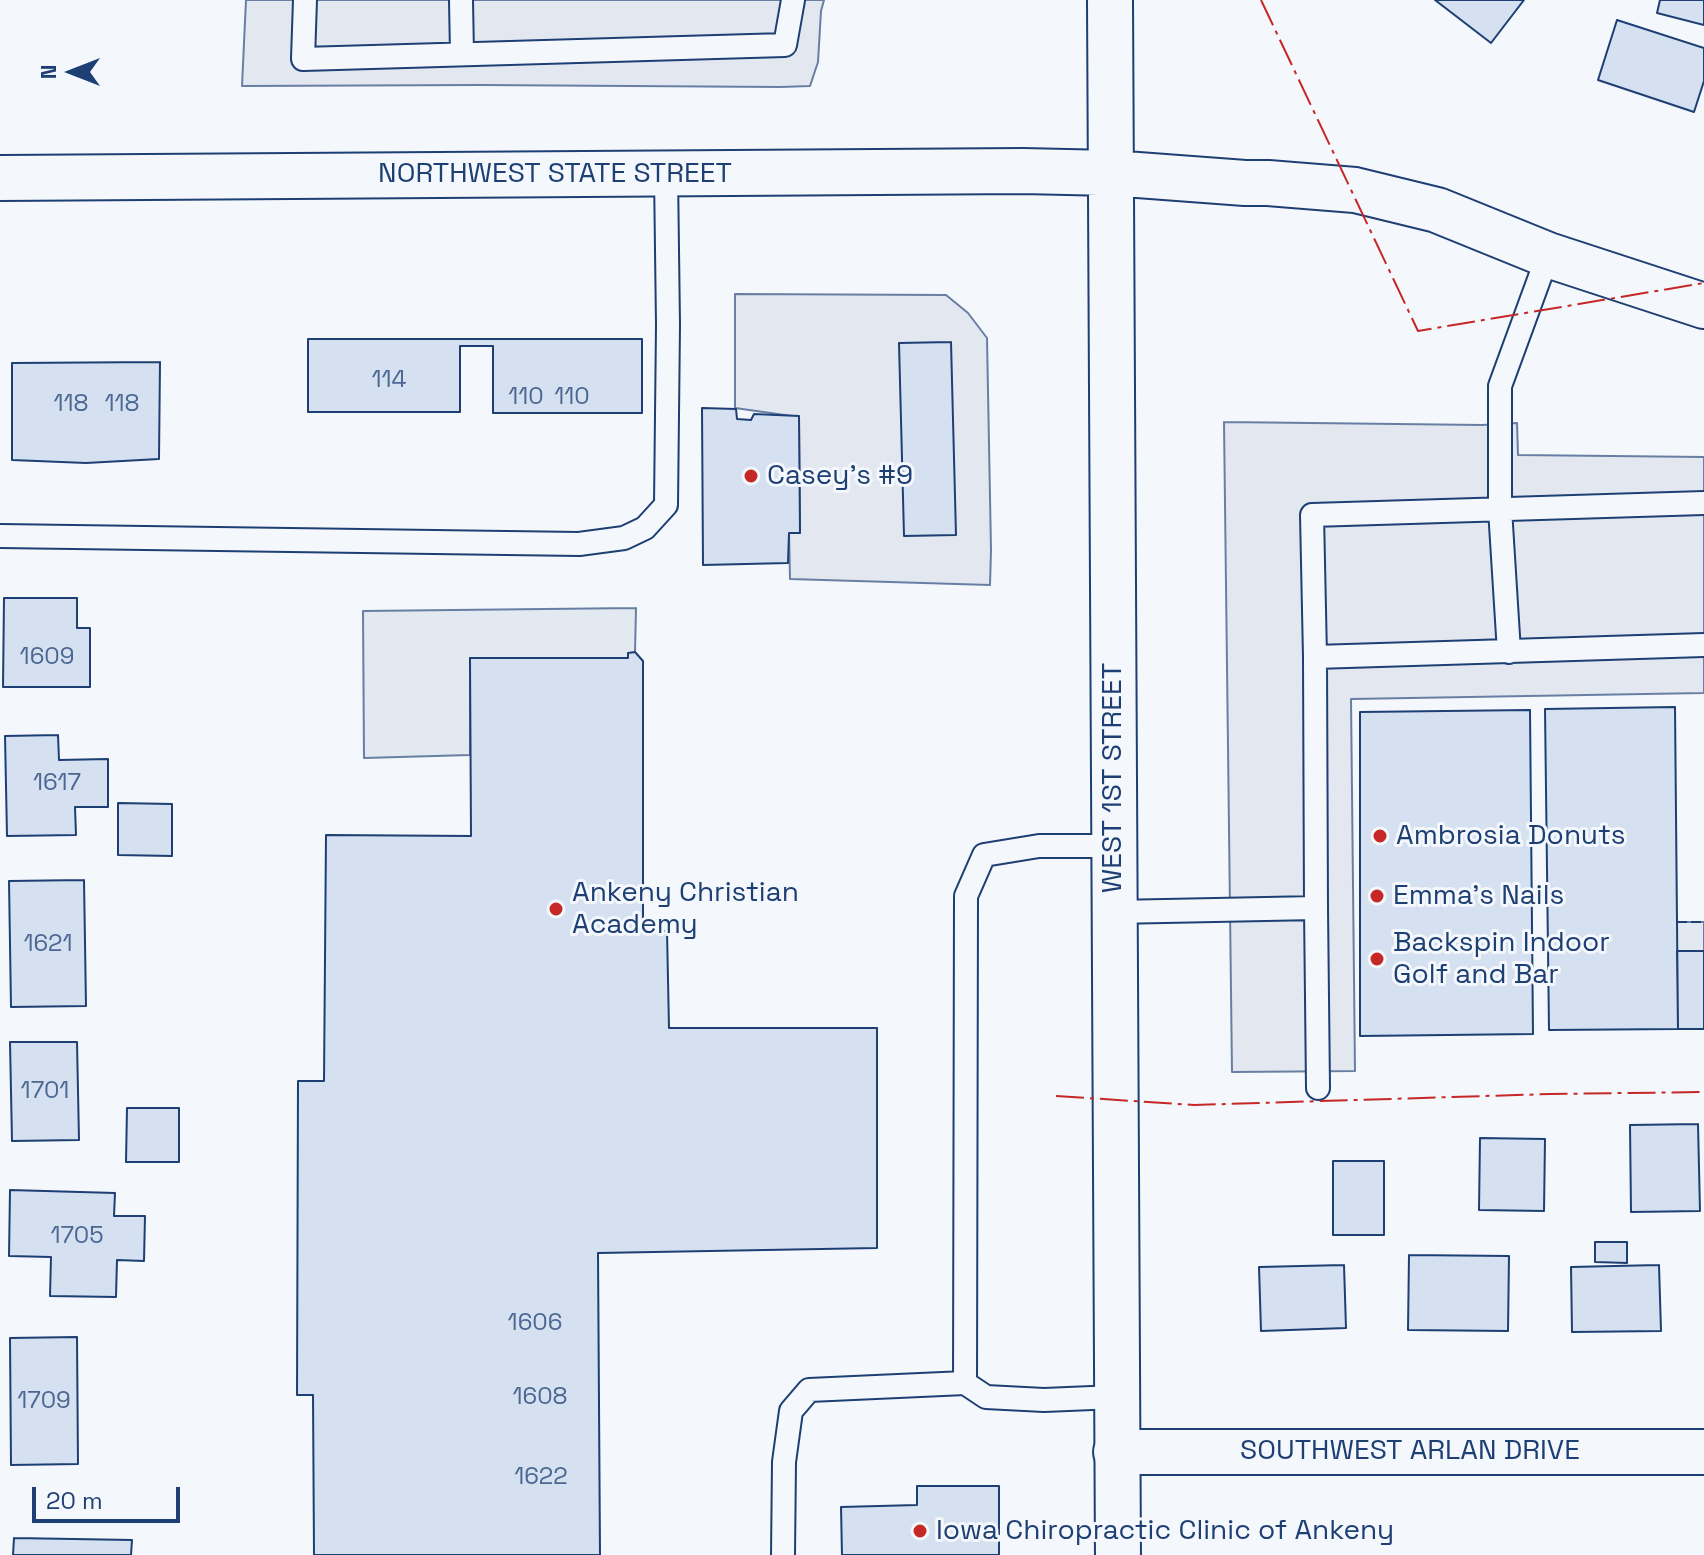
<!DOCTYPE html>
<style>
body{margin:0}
#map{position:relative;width:1704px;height:1555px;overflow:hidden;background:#f4f7fb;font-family:"Space Grotesk",sans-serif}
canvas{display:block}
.north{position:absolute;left:32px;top:32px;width:80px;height:80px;-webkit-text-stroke:6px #f4f7fb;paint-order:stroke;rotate:270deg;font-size:22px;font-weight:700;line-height:32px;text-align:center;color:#1d3f73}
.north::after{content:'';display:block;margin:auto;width:28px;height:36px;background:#1d3f73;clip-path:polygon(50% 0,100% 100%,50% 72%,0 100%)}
.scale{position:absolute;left:32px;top:1487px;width:148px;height:36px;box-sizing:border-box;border:4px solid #1d3f73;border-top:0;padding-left:10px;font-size:24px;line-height:28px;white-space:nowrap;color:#1d3f73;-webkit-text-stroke:6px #f4f7fb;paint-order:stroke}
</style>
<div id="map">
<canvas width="1704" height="1555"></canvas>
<div class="north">N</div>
<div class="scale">20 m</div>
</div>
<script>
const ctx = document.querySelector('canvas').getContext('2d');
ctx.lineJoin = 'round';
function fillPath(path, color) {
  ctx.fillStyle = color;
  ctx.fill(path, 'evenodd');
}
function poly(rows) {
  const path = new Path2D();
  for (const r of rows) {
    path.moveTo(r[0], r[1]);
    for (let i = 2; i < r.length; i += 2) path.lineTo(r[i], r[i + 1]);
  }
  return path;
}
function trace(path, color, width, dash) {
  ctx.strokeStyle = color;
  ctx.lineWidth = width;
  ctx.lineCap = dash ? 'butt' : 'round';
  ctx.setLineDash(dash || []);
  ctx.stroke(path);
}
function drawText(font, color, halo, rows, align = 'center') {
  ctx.font = font + ' "Space Grotesk",sans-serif';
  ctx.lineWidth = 6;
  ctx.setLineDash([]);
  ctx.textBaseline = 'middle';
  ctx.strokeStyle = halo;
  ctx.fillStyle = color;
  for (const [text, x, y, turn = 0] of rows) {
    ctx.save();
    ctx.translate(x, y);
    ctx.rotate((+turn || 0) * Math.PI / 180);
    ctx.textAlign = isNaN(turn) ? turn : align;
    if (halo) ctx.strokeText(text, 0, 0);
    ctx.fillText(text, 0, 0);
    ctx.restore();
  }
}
const green = poly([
 [636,608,635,652,628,658,470,658,470,755,364,758,363,611,636,608],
 [1677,922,1704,922,1704,951,1677,951,1677,922]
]);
const parking = poly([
 [246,0,824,0,821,11,818,62,810,86,780,87,479,85,242,86,246,0],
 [735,294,946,295,968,313,987,338,991,550,990,585,790,579,789,533,800,533,799,417,735,408,735,294],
 [1224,422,1482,425,1517,423,1518,455,1704,457,1704,693,1351,699,1355,1071,1232,1072,1224,422]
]);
const building = poly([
 [1435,0,1524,0,1491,43,1435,0],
 [1660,0,1704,0,1704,25,1657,13,1660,0],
 [1617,20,1704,48,1704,81,1694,112,1598,80,1617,20],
 [308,339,642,339,642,413,493,413,493,346,460,346,460,412,308,412,308,339],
 [951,342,956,535,904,536,899,343,951,342],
 [160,362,159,459,86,463,12,460,12,363,160,362],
 [702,408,736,409,737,419,751,420,754,414,799,416,800,533,789,533,788,563,703,565,702,408],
 [4,598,77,598,77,628,90,628,90,687,3,687,4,598],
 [635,652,643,661,643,929,667,931,669,1028,877,1028,877,1248,598,1253,600,1555,314,1555,313,1395,297,1395,298,1081,324,1081,326,835,471,836,470,658,628,658,628,653,635,652],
 [1675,707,1678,1029,1549,1030,1545,709,1675,707],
 [1530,710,1533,1034,1360,1036,1360,712,1530,710],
 [58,735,59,760,108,759,108,807,75,807,76,835,7,836,5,736,58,735],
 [118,803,172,804,172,856,118,855,118,803],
 [84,880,86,1006,11,1007,9,881,84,880],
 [1677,951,1704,951,1704,1029,1678,1029,1677,951],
 [10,1042,77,1042,79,1140,12,1141,10,1042],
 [127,1108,179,1108,179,1162,126,1162,127,1108],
 [1698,1124,1700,1211,1631,1212,1630,1125,1698,1124],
 [1480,1138,1545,1139,1544,1211,1479,1210,1480,1138],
 [1333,1161,1384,1161,1384,1235,1333,1235,1333,1161],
 [10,1190,115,1193,114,1216,145,1216,144,1261,117,1260,116,1297,50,1296,51,1257,9,1256,10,1190],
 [1595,1242,1627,1242,1627,1263,1595,1262,1595,1242],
 [1409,1255,1509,1256,1508,1331,1408,1330,1409,1255],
 [1344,1265,1346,1328,1261,1331,1259,1267,1344,1265],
 [1659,1265,1661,1331,1572,1332,1571,1267,1659,1265],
 [77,1337,78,1464,11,1465,10,1338,77,1337],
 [917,1486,999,1486,999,1555,842,1555,841,1507,917,1505,917,1486],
 [14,1538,132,1540,131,1555,13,1555,14,1538]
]);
const service = poly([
 [305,0,303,59,785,45,793,0],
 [461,0,462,54],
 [0,536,579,544,624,538,645,528,666,505,668,325,666,174],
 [1509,652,1500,509,1500,386,1548,255],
 [1315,657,1312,515,1704,503],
 [1113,846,1039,846,984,855,966,896,965,1383,986,1397,1044,1400,1116,1397],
 [1316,908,1318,1088],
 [1114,912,1316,908,1315,657,1704,645],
 [783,1555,784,1462,791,1411,809,1390,965,1383]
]);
const minor = poly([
 [1116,1452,1704,1452]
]);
const secondary = poly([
 [1110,0,1118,1555],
 [0,178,1023,171,1111,173,1245,183,1268,183,1355,190,1437,210,1548,255,1704,306]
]);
const fence = poly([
 [1677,922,1704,922]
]);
const power = poly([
 [1261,0,1418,331,1704,283],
 [1056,1096,1194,1105,1550,1094,1704,1092]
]);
const markers = [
 [751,476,8,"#c62828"],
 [1380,836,8,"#c62828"],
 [1377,896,8,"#c62828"],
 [556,909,8,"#c62828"],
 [1377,959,8,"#c62828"],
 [920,1531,8,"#c62828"]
];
const numberNames = [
 ["114",389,380],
 ["110",526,397],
 ["110",572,397],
 ["118",71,404],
 ["118",122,404],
 ["1609",47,657],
 ["1617",57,783],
 ["1621",48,944],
 ["1701",45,1091],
 ["1705",77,1236],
 ["1606",535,1323],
 ["1608",540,1397],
 ["1709",44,1401],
 ["1622",541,1477]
];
const streetNames = [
 ["NORTHWEST STATE STREET",555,174],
 ["WEST 1ST STREET",1113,778,-90],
 ["SOUTHWEST ARLAN DRIVE",1410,1451]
];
const poiNames = [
 ["Casey's #9",767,476],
 ["Ambrosia Donuts",1396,836],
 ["Ankeny Christian",572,893],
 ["Academy",572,925],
 ["Emma's Nails",1393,896],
 ["Backspin Indoor",1393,943],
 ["Golf and Bar",1393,975],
 ["Iowa Chiropractic Clinic of Ankeny",936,1531]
];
fillPath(green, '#e3e9f0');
trace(green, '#687fa3', 2);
fillPath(parking, '#e3e8f0');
trace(parking, '#687fa3', 2);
fillPath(building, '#d5e0f0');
trace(building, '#1d3f73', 2);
trace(service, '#1d3f73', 26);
trace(minor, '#1d3f73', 48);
trace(secondary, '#1d3f73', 48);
trace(service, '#f4f7fb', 22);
trace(minor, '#f4f7fb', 44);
trace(secondary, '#f4f7fb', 44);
trace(fence, '#1d3f73', 2, [10, 4]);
trace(power, '#c62828', 2, [28, 6, 4, 6]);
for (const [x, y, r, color] of markers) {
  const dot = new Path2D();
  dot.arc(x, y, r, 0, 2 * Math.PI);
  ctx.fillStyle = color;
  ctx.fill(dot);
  trace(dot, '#f4f7fb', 3);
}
drawText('24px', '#4b6792', null, numberNames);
drawText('28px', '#1d3f73', '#f4f7fb', streetNames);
drawText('28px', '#1d3f73', '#f4f7fb', poiNames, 'left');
</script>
